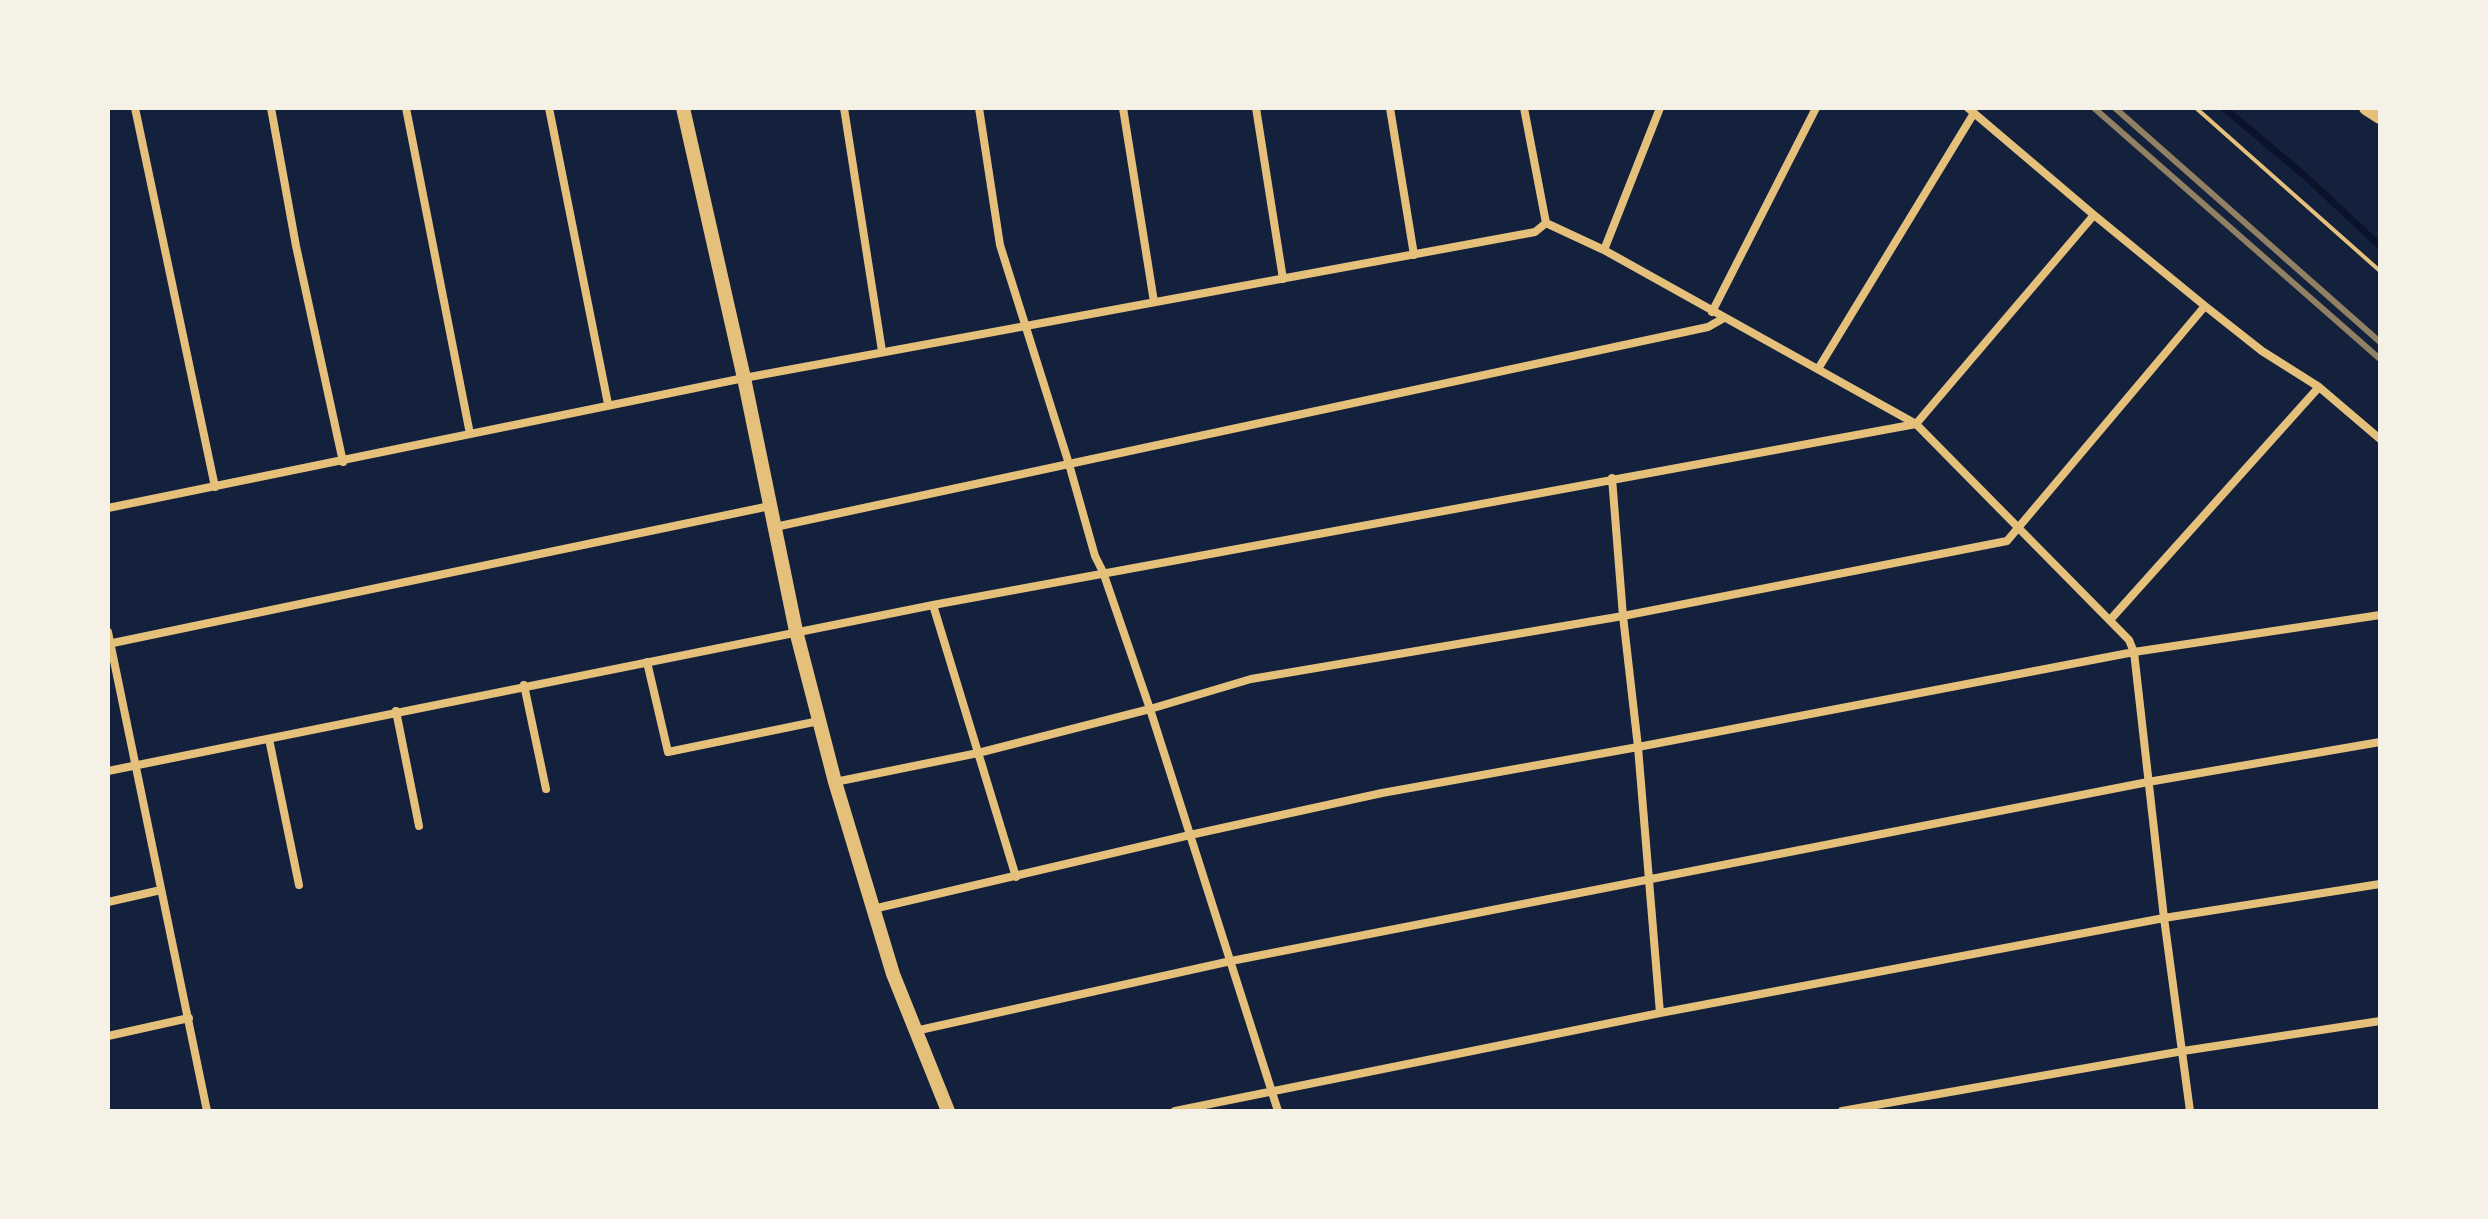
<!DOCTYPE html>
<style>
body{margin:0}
#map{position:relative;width:2488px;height:1219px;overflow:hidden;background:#14213d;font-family:"Golos Text",sans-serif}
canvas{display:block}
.frame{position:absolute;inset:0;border:110px solid #f6f1e7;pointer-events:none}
</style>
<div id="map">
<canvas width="2488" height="1219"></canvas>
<div class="frame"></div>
</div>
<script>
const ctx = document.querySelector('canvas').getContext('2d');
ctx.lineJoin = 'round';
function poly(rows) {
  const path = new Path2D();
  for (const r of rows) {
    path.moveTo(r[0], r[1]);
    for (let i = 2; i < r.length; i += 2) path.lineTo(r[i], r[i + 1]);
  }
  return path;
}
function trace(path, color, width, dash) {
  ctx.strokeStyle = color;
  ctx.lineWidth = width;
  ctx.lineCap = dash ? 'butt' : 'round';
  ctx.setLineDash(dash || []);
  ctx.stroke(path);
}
const stream = poly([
 [2224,108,2305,176,2380,246]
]);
const path = poly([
 [2196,108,2380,271]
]);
const minor = poly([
 [135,108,215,487],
 [271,108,296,246,343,462],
 [406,108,470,434],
 [549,108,608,404],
 [844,108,882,351],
 [979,108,1000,245,1069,464,1095,556,1103,572,1150,709,1278,1111],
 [1123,108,1154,302],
 [1256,108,1283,279],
 [1390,108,1414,255],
 [1524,108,1546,223],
 [1968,108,2094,215,2205,306,2262,351,2319,387,2380,439],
 [1546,223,1604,250,1916,424,2129,640,2134,652,2164,918,2190,1111],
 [1604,250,1660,108],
 [1712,312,1816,108],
 [1818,369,1974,113],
 [1612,478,1623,616,1638,747,1660,1013],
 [108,508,744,378,1535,232,1546,223],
 [775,527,1708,327,1724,318],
 [933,605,1016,877],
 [2110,620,2319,387],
 [108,632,207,1111],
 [108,644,770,506],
 [647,662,668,752,819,721],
 [524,685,546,789],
 [396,711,419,826],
 [269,739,299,885],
 [108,771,933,605,1916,424,2094,215],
 [835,782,978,753,1150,709,1251,679,1623,616,2007,541,2205,306],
 [108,902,161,890],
 [873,909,1190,835,1382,793,1638,747,2134,652,2380,615],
 [915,1031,1231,961,2148,782,2380,742],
 [108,1036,189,1018],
 [1175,1111,1660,1013,2164,918,2380,884],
 [1842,1111,2183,1051,2380,1021]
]);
const tertiary = poly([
 [683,108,744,378,796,631,835,782,893,974,948,1111],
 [2366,108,2380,117]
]);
const rail = poly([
 [2094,108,2380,359],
 [2115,108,2380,342]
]);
trace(stream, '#0b132b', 7);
trace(path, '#e5c07b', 4);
trace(minor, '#e5c07b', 8);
trace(tertiary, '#e5c07b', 14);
trace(rail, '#918062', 6);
</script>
